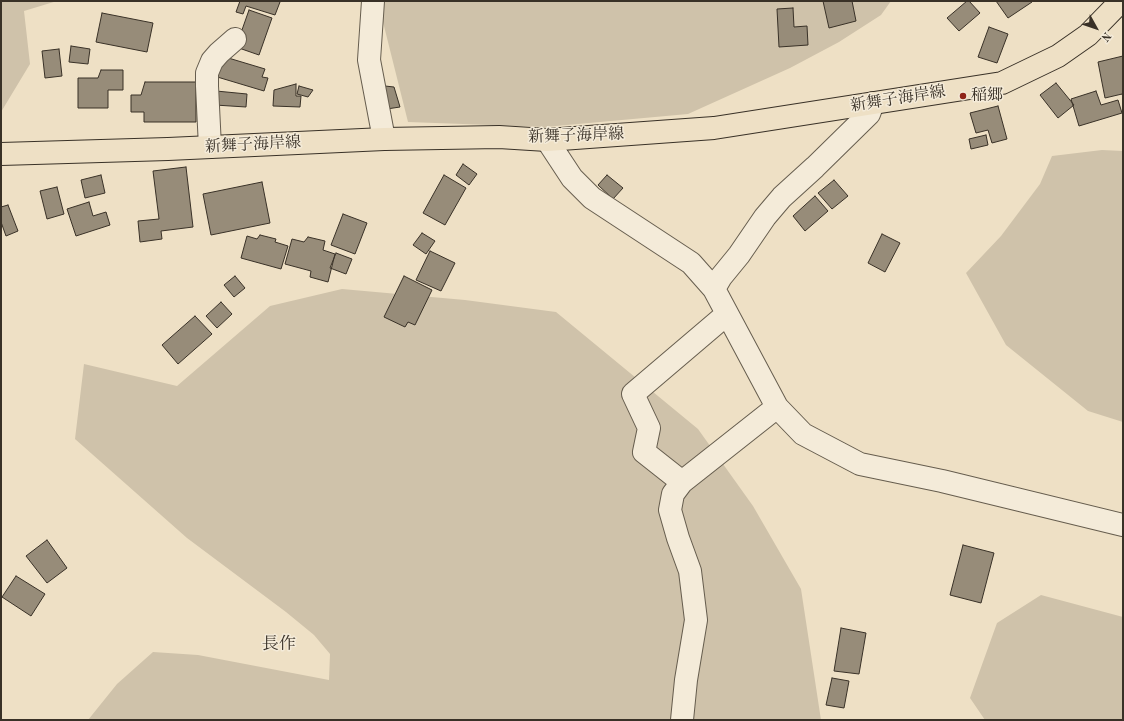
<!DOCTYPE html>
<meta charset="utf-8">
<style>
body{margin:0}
#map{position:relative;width:1124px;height:721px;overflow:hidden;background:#eee0c5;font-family:"Old Standard TT",serif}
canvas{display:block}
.frame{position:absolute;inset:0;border:2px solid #393127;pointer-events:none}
.north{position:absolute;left:1076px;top:8px;width:40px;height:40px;-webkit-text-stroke:3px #f4ebd9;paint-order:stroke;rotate:130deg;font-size:11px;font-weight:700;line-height:16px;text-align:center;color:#393127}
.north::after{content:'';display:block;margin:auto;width:14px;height:18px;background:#393127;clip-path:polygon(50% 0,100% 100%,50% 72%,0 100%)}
</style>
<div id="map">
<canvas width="1124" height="721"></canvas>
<div class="frame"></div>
<div class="north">N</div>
</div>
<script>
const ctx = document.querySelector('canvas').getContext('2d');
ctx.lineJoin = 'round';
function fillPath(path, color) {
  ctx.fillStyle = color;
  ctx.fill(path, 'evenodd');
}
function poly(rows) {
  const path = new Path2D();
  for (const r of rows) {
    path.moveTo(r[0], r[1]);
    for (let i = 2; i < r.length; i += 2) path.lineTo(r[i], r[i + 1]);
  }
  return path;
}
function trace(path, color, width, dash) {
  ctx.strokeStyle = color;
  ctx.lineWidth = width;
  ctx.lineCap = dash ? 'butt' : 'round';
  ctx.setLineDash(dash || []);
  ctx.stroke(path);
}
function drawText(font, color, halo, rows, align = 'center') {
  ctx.font = font + ' "Old Standard TT","Noto Serif JP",serif';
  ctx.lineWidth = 3;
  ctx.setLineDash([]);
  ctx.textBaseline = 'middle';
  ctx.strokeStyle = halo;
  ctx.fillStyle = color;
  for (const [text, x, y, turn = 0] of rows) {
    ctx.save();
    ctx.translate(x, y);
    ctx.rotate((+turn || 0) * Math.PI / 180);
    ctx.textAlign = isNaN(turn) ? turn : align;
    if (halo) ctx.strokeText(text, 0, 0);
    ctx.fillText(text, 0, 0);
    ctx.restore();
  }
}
const green = poly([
 [1,1,57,1,24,11,30,64,1,112],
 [385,1,891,1,881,15,839,42,790,68,688,114,545,127,408,122,381,14],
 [1102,150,1123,151,1123,422,1088,411,1006,345,966,273,1001,236,1040,184,1052,156],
 [342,289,465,300,556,312,698,429,753,506,801,589,821,720,88,720,117,684,153,652,198,655,329,680,330,654,314,635,286,612,187,538,75,439,84,364,177,386,270,306],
 [1041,595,1123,617,1123,720,985,720,970,698,997,623]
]);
const building = poly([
 [240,1,277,1,280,2,275,15,246,6,243,14,236,12,240,1],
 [823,1,852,1,856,21,829,28,823,1],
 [967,1,969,1,980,13,959,31,947,18,967,1],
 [996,1,1031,1,1032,2,1008,18,996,1],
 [793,8,794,27,807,26,808,45,779,47,777,9,793,8],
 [249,10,272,18,259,55,236,47,249,10],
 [102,13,153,23,147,52,96,42,102,13],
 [989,27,1008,34,997,63,978,57,989,27],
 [71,46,90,49,88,64,69,62,71,46],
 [59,49,62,76,45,78,42,51,59,49],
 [1123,56,1123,97,1122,94,1105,98,1098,62,1123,56],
 [225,57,265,69,262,77,268,78,264,91,214,76,217,67,221,68,225,57],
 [101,70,123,70,123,90,108,90,108,108,78,108,78,78,98,78,101,70],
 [145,82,196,82,196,122,144,122,144,112,131,112,131,95,141,95,145,82],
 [1056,83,1074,105,1058,118,1040,95,1056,83],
 [296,84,296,96,301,96,300,107,273,106,274,90,296,84],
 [376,85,394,87,400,107,380,110,376,85],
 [299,86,313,90,308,97,297,94,299,86],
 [216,91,247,94,246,107,215,105,216,91],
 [1096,91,1101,105,1118,100,1122,113,1079,126,1071,99,1096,91],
 [998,106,1007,139,992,143,988,130,976,133,970,113,998,106],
 [986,135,988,145,971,149,969,139,986,135],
 [463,164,477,174,469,185,456,175,463,164],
 [186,167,193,227,161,231,162,239,140,242,138,221,159,219,153,171,186,167],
 [101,175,105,193,85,198,81,180,101,175],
 [444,175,466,188,445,225,423,213,444,175],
 [607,175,623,188,613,199,598,185,607,175],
 [834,180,848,196,832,209,818,193,834,180],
 [262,182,270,223,211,235,203,194,262,182],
 [57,187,64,214,47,219,40,191,57,187],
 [815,196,828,211,805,231,793,216,815,196],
 [89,202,93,216,106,212,110,225,76,236,67,209,89,202],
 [8,205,18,231,6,236,1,222,1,207,8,205],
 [343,214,367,223,355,254,331,245,343,214],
 [422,233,435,241,426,254,413,245,422,233],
 [882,234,900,243,885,272,868,263,882,234],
 [260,235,276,239,275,242,288,246,281,269,241,258,247,236,257,239,260,235],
 [308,237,325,241,323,250,335,254,328,282,310,277,311,271,285,264,292,239,304,242,308,237],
 [430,251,455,263,441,291,416,280,430,251],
 [336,253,352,259,346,274,330,268,336,253],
 [235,276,245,288,234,297,224,285,235,276],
 [404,276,432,290,415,325,408,322,405,327,384,317,404,276],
 [221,302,232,314,217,328,206,316,221,302],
 [195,316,212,334,178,364,162,345,195,316],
 [47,540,67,568,47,583,26,556,47,540],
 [963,545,994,553,981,603,950,595,963,545],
 [16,576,45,594,31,616,2,597,16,576],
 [841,628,866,633,859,674,834,671,841,628],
 [832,678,849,681,844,708,826,705,832,678]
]);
const minor = poly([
 [373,1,369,60,384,139],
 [547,140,572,178,592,198,691,263,714,289,777,407,803,434,860,464,942,481,1123,525],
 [210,147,207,86,207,73,212,61,219,53,235,39],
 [714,289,721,277,739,255,765,217,782,197,815,167,869,114,873,103],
 [682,482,644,452,649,428,633,394,727,314],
 [682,720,686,680,696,620,690,571,678,538,670,510,673,494,682,482,777,407]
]);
const major = poly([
 [1,154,168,149,384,139,499,137,547,140,714,128,1002,83,1058,56,1088,35,1121,1]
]);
const markers = [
 [963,96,4,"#8f2418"]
];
const poiNames = [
 ["稲郷",971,96]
];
const streetNames = [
 ["新舞子海岸線",898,99,-9],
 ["新舞子海岸線",576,136,-2],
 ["新舞子海岸線",253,145,-3]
];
const neighbourhoodNames = [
 ["長作",279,645]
];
fillPath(green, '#cfc2aa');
fillPath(building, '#978c79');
trace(building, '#393127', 1);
trace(minor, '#665d4e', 24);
trace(major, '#393127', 24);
trace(minor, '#f4ebd9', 22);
trace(major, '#eee0c5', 22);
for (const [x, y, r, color] of markers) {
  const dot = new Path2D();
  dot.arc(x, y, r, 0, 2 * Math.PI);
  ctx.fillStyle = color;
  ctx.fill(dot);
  trace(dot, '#f4ebd9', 1.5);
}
drawText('16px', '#393127', '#f4ebd9', poiNames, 'left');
drawText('16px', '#393127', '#f4ebd9', streetNames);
drawText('17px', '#393127', '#f4ebd9', neighbourhoodNames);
</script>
